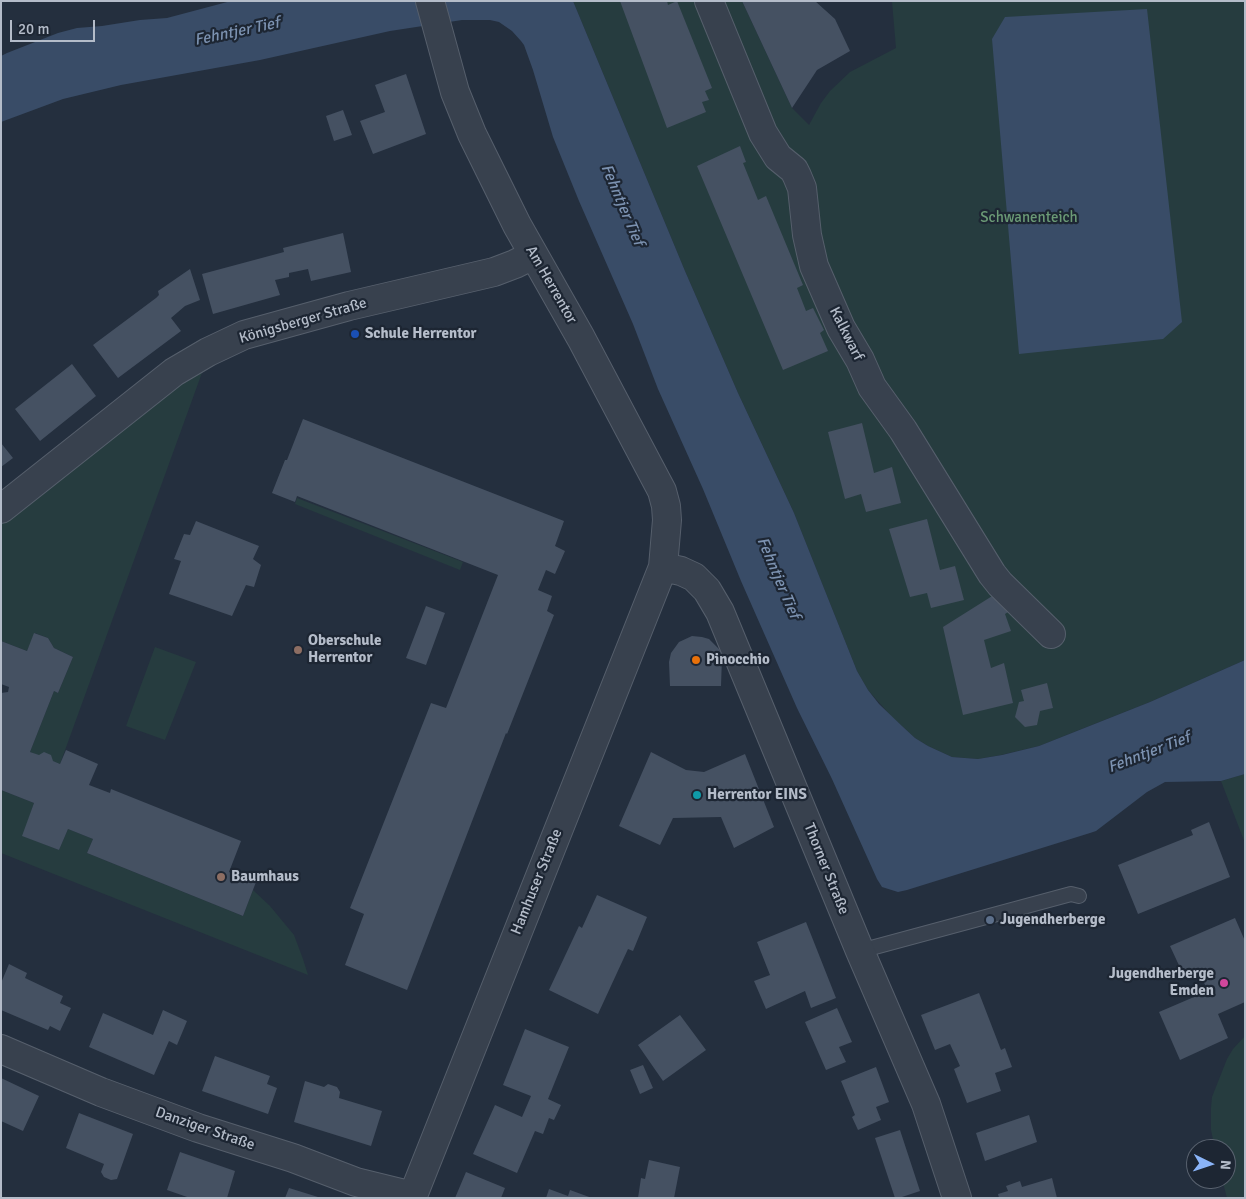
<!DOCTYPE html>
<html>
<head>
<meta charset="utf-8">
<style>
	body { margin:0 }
	#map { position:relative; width:1246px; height:1199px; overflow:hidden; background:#242f3e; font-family:Signika,sans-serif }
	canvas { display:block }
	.frame { position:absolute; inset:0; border:2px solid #b4bcc9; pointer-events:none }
	.north { position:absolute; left:1186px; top:1139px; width:50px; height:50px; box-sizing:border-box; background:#1d2633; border:1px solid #59626f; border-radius:50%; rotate:94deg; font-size:14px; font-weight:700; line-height:20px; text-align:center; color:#b4bcc9 }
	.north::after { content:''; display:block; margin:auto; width:18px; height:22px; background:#8ab4f8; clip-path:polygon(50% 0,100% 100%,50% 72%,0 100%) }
	.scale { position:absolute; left:10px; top:20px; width:85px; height:22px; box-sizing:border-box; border:2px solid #b4bcc9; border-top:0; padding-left:6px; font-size:15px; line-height:18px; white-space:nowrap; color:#b4bcc9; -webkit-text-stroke:4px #1d2633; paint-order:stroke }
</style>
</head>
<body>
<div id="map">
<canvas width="1246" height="1199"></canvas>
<div class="frame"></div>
<div class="north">N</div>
<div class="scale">20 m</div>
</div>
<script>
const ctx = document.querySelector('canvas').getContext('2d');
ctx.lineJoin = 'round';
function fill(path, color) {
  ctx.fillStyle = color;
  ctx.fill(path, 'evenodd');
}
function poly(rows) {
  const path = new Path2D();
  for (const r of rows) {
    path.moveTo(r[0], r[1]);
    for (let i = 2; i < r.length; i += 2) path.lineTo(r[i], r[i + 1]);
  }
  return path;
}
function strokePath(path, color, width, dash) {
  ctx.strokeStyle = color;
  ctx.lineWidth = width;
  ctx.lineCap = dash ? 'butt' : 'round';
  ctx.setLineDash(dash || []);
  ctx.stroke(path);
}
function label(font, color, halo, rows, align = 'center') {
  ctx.font = font + ' Signika,sans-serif';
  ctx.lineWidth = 4.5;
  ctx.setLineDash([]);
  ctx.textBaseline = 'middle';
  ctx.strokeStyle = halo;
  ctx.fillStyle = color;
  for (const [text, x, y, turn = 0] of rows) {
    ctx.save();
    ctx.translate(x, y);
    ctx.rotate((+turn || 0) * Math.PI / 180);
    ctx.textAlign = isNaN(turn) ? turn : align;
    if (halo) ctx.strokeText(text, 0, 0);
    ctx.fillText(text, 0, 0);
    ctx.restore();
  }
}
fill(poly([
	[573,1,742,1,792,108,809,125,821,103,830,91,850,72,896,48,892,1,1245,1,1245,660,1150,702,1079,730,1039,746,1001,755,978,759,952,757,928,746,915,738,891,716,868,690,857,671,794,513,738,393,685,271],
	[203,370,60,764,30,752,54,691,58,693,73,657,54,648,48,638,35,633,27,651,1,641,1,511,175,373],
	[297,498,463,562,460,570,295,504],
	[155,647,196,662,165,740,126,726],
	[1245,774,1245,843,1221,781],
	[1,790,34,803,23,836,59,850,68,829,93,839,87,853,243,916,253,890,270,906,294,935,303,959,308,975,1,853],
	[1245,1036,1245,1198,1227,1198,1222,1179,1226,1179,1226,1149,1215,1149,1211,1130,1211,1108,1212,1097,1227,1059,1233,1049]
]), '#263c3f');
fill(poly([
	[231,1,573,1,685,271,738,393,794,513,857,671,868,690,879,704,902,726,915,738,928,746,952,757,978,759,1002,755,1039,746,1150,702,1245,660,1245,774,1221,781,1165,782,1147,792,1096,831,1090,833,907,890,898,892,882,887,877,879,832,779,797,708,741,581,703,489,658,389,633,324,579,201,553,137,533,70,524,45,521,41,512,31,499,22,490,20,462,20,390,31,260,60,121,85,63,99,1,122,1,56,7,53,58,33,77,28,102,26,140,20,167,18],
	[1147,9,1182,322,1163,339,1019,354,992,39,1005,17]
]), '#394c67');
fill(poly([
	[620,1,667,1,668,5,677,1,712,88,705,91,709,100,702,102,706,112,667,128],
	[742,1,815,1,835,19,850,51,817,70,792,108],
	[406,74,426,134,373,154,360,121,385,112,375,85],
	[343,110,352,135,334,141,326,116],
	[740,146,746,162,743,163,758,200,766,196,803,285,797,288,806,311,813,308,824,330,820,333,828,351,783,370,697,166],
	[343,233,351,272,311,281,308,269,289,273,289,277,275,280,280,295,213,314,202,274,284,252,283,248],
	[190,269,200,300,185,306,171,318,181,331,118,378,93,345,156,298,159,295,158,291],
	[72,364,96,396,40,441,15,409],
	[303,419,564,521,555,546,565,551,555,574,546,570,538,590,552,596,547,611,554,615,507,734,506,733,407,990,345,965,364,914,350,908,431,703,446,708,498,575,297,496,295,502,272,493,285,460,287,460],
	[862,423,874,473,892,467,901,503,866,512,861,494,845,499,828,432],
	[1,443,13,458,1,467],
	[927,519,940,570,955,566,964,600,931,608,927,593,910,597,889,529],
	[196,521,259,546,253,559,261,565,254,587,246,585,232,616,169,594,181,561,174,559,184,534,190,535],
	[997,593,1008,612,1005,614,1011,631,984,640,991,668,1004,663,1013,703,963,715,943,627],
	[426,606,445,613,426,665,406,658],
	[34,633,48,638,54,648,73,657,58,693,54,691,30,752,39,755,44,752,51,755,53,761,60,764,66,750,98,764,89,785,110,793,111,789,241,841,229,872,256,882,243,916,87,853,93,839,68,829,59,850,22,836,34,803,1,790,1,693,8,692,9,687,1,684,1,641,27,651],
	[692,636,702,637,709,639,719,649,722,657,721,686,670,686,669,662,671,653,679,642],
	[1047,683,1053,708,1040,711,1037,725,1025,727,1015,717,1019,702,1024,701,1021,690],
	[651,752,686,770,704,772,745,754,774,827,734,848,721,817,673,818,660,845,619,826],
	[1209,822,1230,877,1138,914,1118,865,1193,835,1191,830],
	[597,895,647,917,633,951,628,949,598,1014,549,990,579,926,582,928],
	[1235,918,1245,941,1245,1002,1218,1014,1228,1038,1180,1060,1159,1012,1208,991,1197,968,1183,974,1170,946],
	[806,922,836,998,811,1008,805,991,766,1009,754,981,770,975,757,942],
	[9,964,27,973,25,978,63,996,60,1003,71,1008,60,1031,50,1026,48,1030,1,1010,1,983],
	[979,993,1001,1050,1005,1048,1012,1067,995,1073,1001,1091,967,1103,954,1069,960,1066,950,1044,935,1050,921,1015],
	[837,1008,852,1042,839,1047,846,1062,826,1070,805,1022],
	[163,1010,187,1021,177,1045,169,1041,154,1075,89,1047,103,1013,153,1035],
	[680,1015,706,1050,663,1081,638,1045],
	[525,1029,569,1047,548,1099,561,1105,554,1120,549,1118,543,1134,535,1131,517,1173,473,1154,495,1105,522,1117,531,1096,503,1085],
	[215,1056,270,1076,267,1084,277,1088,268,1114,202,1091],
	[643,1065,653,1088,640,1094,630,1070],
	[876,1067,889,1102,876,1107,881,1120,858,1130,852,1117,855,1115,841,1081],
	[1,1078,39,1096,23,1131,1,1121],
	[305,1081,324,1087,328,1084,337,1087,340,1092,339,1098,382,1111,371,1146,294,1122],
	[79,1113,133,1134,117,1179,111,1180,104,1177,101,1172,104,1164,66,1148],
	[1029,1115,1037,1142,985,1161,976,1133],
	[900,1130,920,1191,899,1198,895,1198,875,1138],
	[180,1152,235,1171,227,1198,190,1198,167,1190],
	[649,1160,680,1167,674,1198,638,1198,641,1178,645,1179],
	[466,1172,505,1188,501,1198,455,1198],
	[1052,1178,1057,1198,999,1198,998,1194,1008,1191,1006,1186,1020,1181,1022,1187],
	[289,1188,318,1197,318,1198,285,1198],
	[549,1189,568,1196,570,1190,592,1198,546,1198]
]), '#455162');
const lane = poly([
	[860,951,1071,894,1079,896]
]);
const street = poly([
	[709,1,763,133,778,157,794,170,797,176,802,188,807,235,814,266,841,328,860,360,872,387,903,430,992,574,1000,584,1051,634],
	[1,509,174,372,208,352,244,335,349,306,494,272,515,264,533,255],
	[663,567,681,571,694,577,707,590,720,612,860,951,926,1104,957,1198],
	[1,1049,101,1092,198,1128,293,1158,356,1182,413,1196],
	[412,1198,663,567,667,520,666,506,662,491,581,338,517,225,472,134,455,92,430,1]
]);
strokePath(lane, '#565f6c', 16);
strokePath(street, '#565f6c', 30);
strokePath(lane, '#38414e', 14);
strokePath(street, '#38414e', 28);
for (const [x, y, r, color] of [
	[355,334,5,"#1a4fb4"],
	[298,650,5,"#8d6e63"],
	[696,660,5,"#e8710a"],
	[697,795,5,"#0f9aa8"],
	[221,877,5,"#8d6e63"],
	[990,920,5,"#5c6f8a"],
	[1224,983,5,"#d1479c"]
]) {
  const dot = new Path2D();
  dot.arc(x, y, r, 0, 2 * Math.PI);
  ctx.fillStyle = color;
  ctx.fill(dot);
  strokePath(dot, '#1d2633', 2);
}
label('15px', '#6b9a76', '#1d2633', [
	["Schwanenteich",1029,218]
]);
label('15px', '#b4bcc9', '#1d2633', [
	["Am Herrentor",551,285,60],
	["Königsberger Straße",303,321,-16],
	["Kalkwarf",846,334,63],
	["Thorner Straße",826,869,68],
	["Hamhuser Straße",537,882,-68],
	["Danziger Straße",205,1129,19]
]);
label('bold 15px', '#b4bcc9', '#1d2633', [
	["Schule Herrentor",365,334],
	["Oberschule",308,641],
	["Herrentor",308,658],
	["Pinocchio",706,660],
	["Herrentor EINS",707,795],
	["Baumhaus",231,877],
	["Jugendherberge",1000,920],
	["Jugendherberge",1214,974,"right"],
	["Emden",1214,991,"right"]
], 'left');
label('italic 16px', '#7c92b1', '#1d2633', [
	["Fehntjer Tief",237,32,-12],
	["Fehntjer Tief",622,205,67],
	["Fehntjer Tief",778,578,67],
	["Fehntjer Tief",1149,753,-21]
]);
</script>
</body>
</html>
